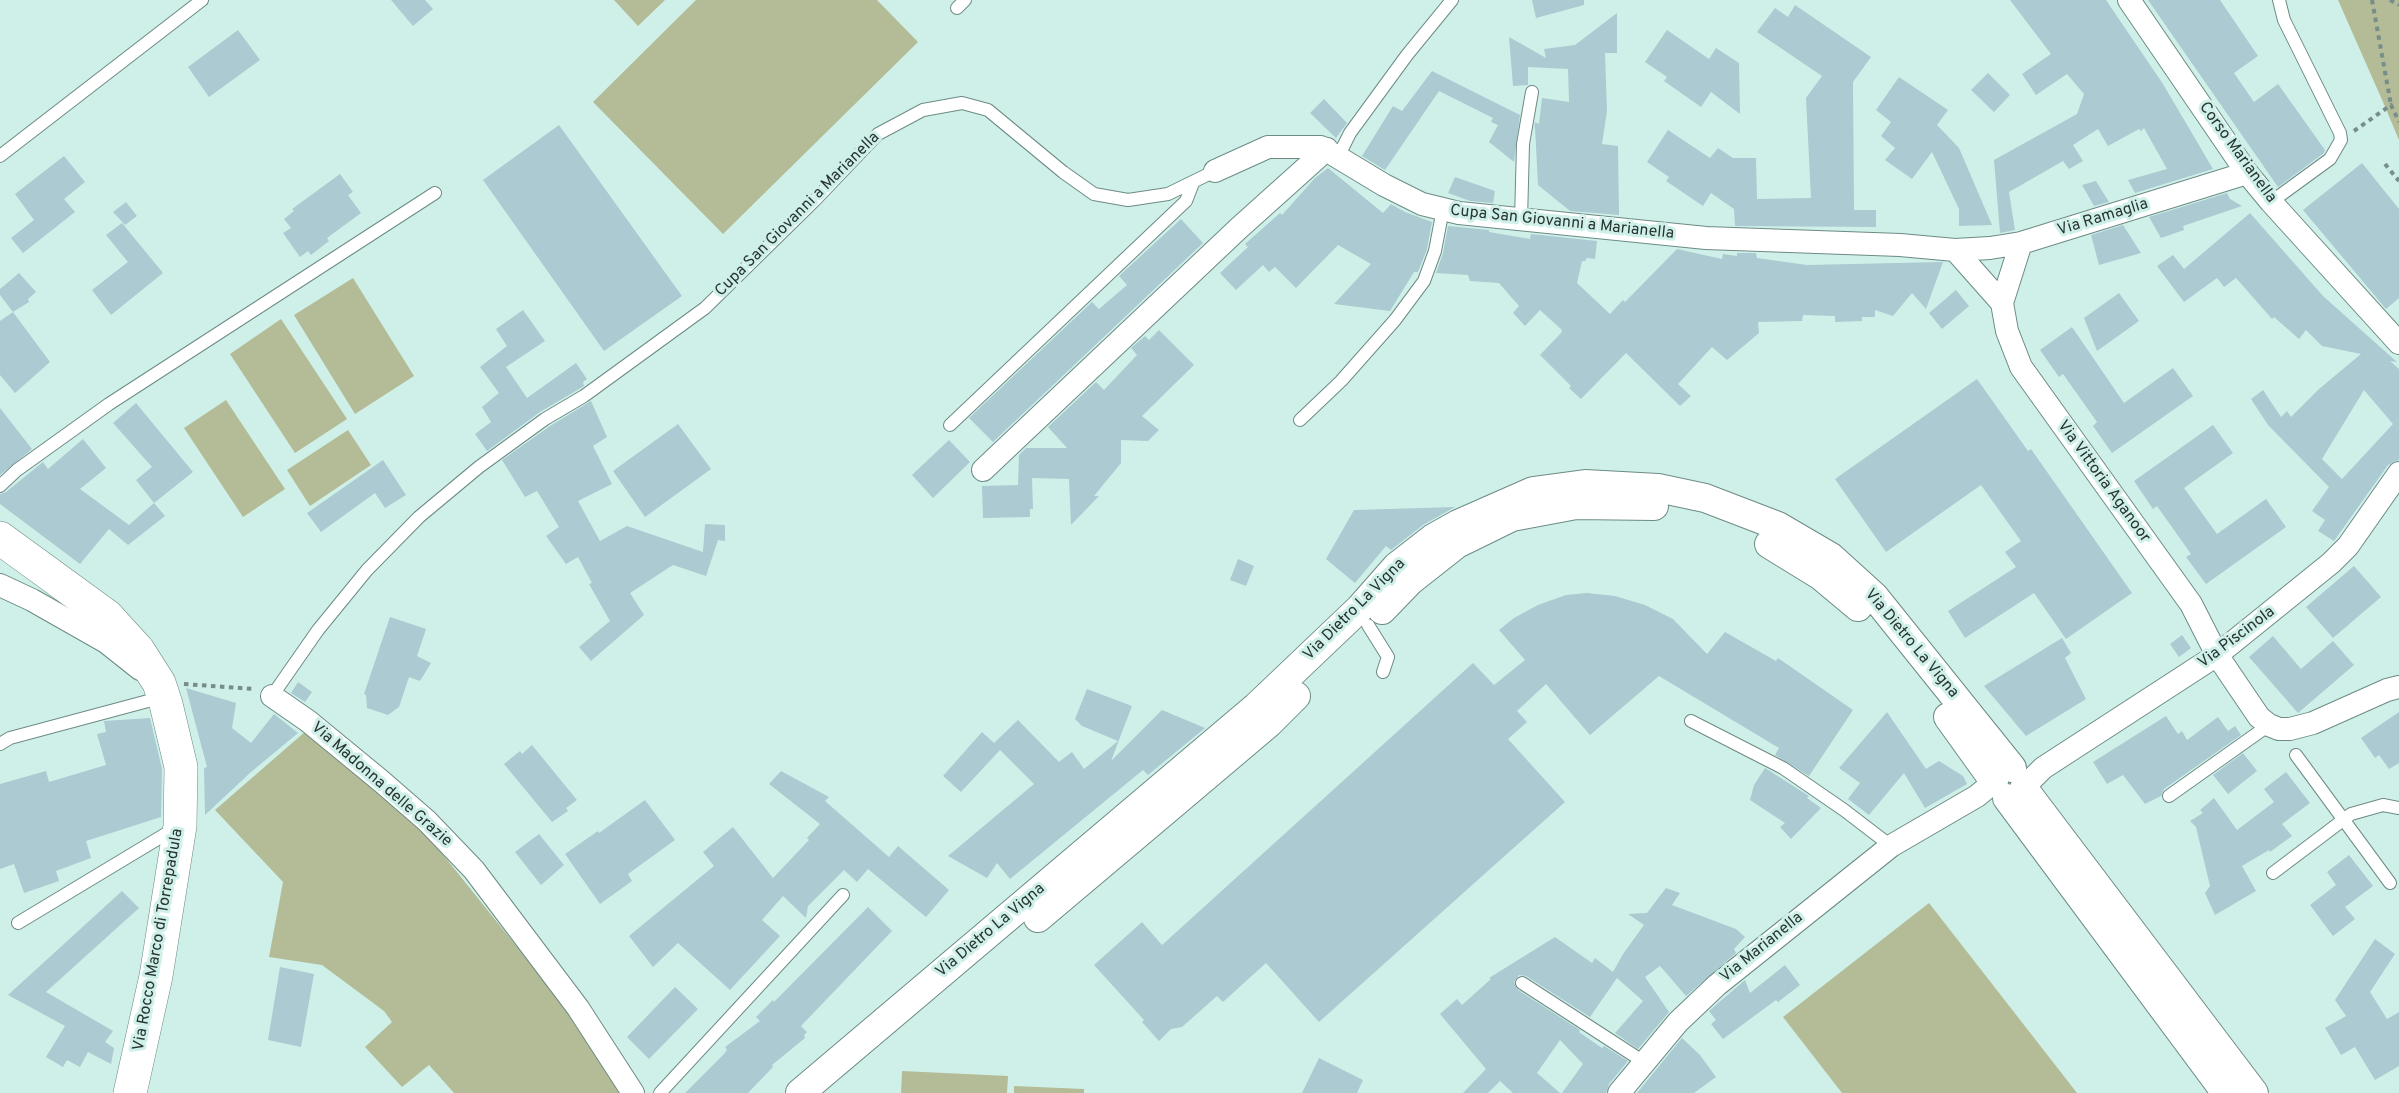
<!DOCTYPE html>
<html>
<head>
<meta charset="utf-8">
<style>
	body { margin:0 }
	canvas { display:block; background:#cff0e9 }
</style>
</head>
<body>
<canvas width="2399" height="1093"></canvas>
<script>
const ctx = document.querySelector('canvas').getContext('2d');
ctx.lineJoin = 'round';
function fill(path, color) {
  ctx.fillStyle = color;
  ctx.fill(path, 'evenodd');
}
function poly(rows) {
  const path = new Path2D();
  for (const r of rows) {
    path.moveTo(r[0], r[1]);
    for (let i = 2; i < r.length; i += 2) path.lineTo(r[i], r[i + 1]);
  }
  return path;
}
function strokePath(path, color, width, dash) {
  ctx.strokeStyle = color;
  ctx.lineWidth = width;
  ctx.lineCap = dash ? 'butt' : 'round';
  ctx.setLineDash(dash || []);
  ctx.stroke(path);
}
function label(font, color, halo, rows, align = 'center') {
  ctx.font = font + ' Overpass,sans-serif';
  ctx.lineWidth = 6;
  ctx.setLineDash([]);
  ctx.textBaseline = 'middle';
  ctx.strokeStyle = halo;
  ctx.fillStyle = color;
  for (const [text, x, y, turn = 0] of rows) {
    ctx.save();
    ctx.translate(x, y);
    ctx.rotate((+turn || 0) * Math.PI / 180);
    ctx.textAlign = isNaN(turn) ? turn : align;
    if (halo) ctx.strokeText(text, 0, 0);
    ctx.fillText(text, 0, 0);
    ctx.restore();
  }
}
fill(poly([
	[614,0,665,0,638,26],
	[696,0,877,0,918,42,723,234,593,102],
	[2338,0,2399,0,2399,140,2383,102],
	[353,278,414,376,355,414,294,315],
	[281,319,347,419,295,453,230,354],
	[226,400,285,489,243,517,184,428],
	[348,430,371,465,310,506,287,470],
	[306,731,428,836,554,993,622,1093,454,1093,429,1065,402,1087,365,1047,392,1022,384,1011,322,965,269,957,283,882,215,810],
	[1929,903,2077,1093,1842,1093,1783,1017],
	[902,1071,1008,1076,1007,1093,901,1093],
	[1014,1086,1084,1089,1084,1093,1014,1093]
]), '#b3bc96');
fill(poly([
	[391,0,425,0,433,9,413,26],
	[1532,0,1584,0,1584,5,1536,18],
	[2010,0,2106,0,2163,84,2213,169,2135,193,2128,180,2167,169,2144,128,2141,131,2139,129,2108,146,2098,129,2073,145,2083,161,2069,169,2063,161,2009,192,2015,230,2000,233,1994,160,2077,114,2084,94,2067,74,2036,95,2022,74,2051,54],
	[2148,0,2220,0,2258,56,2234,73,2254,102,2278,84,2325,150,2324,153,2278,187],
	[1795,5,1871,57,1853,82,1854,210,1876,210,1876,227,1735,226,1734,209,1711,193,1703,206,1666,181,1669,177,1647,162,1668,130,1710,158,1718,148,1733,158,1756,158,1757,199,1811,198,1806,98,1822,76,1757,32,1775,8,1788,17],
	[1617,13,1617,53,1605,53,1607,111,1602,144,1618,146,1619,215,1570,211,1538,185,1535,127,1534,130,1535,122,1539,124,1542,98,1569,102,1568,69,1528,67,1528,85,1513,86,1509,37,1546,58,1544,49,1575,45],
	[238,30,260,60,209,97,188,67],
	[1667,30,1709,59,1716,48,1739,63,1740,114,1711,92,1701,107,1664,81,1667,77,1645,62],
	[1432,71,1520,115,1514,162,1489,142,1498,125,1491,122,1493,118,1439,91,1385,170,1362,156,1393,106,1402,111],
	[1988,73,2010,95,1994,112,1971,90],
	[1899,77,1948,110,1937,125,1959,148,1992,225,1959,226,1959,209,1932,152,1912,179,1885,160,1895,148,1881,136,1891,122,1876,110],
	[1324,99,1347,123,1336,138,1310,113],
	[559,125,682,296,604,351,483,180],
	[64,156,85,182,64,199,75,212,23,253,11,238,34,220,15,194],
	[2362,163,2399,209,2399,298,2386,309,2303,210],
	[1328,168,1383,213,1391,204,1405,212,1432,222,1427,249,1418,272,1414,272,1390,311,1334,304,1371,264,1338,245,1296,288,1275,267,1269,272,1263,265,1236,290,1220,273,1248,247,1245,244,1280,213,1282,215,1315,178],
	[340,174,353,192,348,195,361,213,327,238,329,241,311,255,308,251,300,257,283,233,291,228,284,219,294,211,292,209],
	[1455,177,1495,191,1493,203,1470,201,1448,193],
	[2096,181,2109,202,2094,206,2082,185],
	[2227,193,2230,199,2242,206,2183,226,2184,230,2161,238,2149,217],
	[126,202,137,216,125,225,113,212],
	[2250,213,2323,296,2397,362,2390,361,2399,369,2399,460,2388,465,2334,541,2318,531,2325,520,2312,511,2329,487,2268,425,2251,399,2263,390,2281,417,2287,411,2291,417,2319,389,2361,354,2322,346,2306,330,2299,339,2274,317,2272,319,2236,278,2224,287,2217,278,2184,302,2157,266,2173,255,2184,269],
	[2364,390,2393,424,2342,479,2322,459],
	[1181,219,1203,243,993,442,969,418,1092,302,1099,309,1127,285,1119,276],
	[122,223,163,273,111,315,92,290,128,262,106,235],
	[2123,225,2141,253,2099,265,2091,235],
	[1448,226,1489,230,1489,232,1530,239,1531,234,1597,241,1595,259,1587,258,1585,261,1582,261,1577,283,1610,314,1623,300,1625,302,1677,249,1722,259,1723,254,1737,256,1737,253,1756,253,1757,258,1807,265,1943,262,1926,309,1912,293,1893,316,1875,310,1875,317,1862,317,1862,321,1835,322,1835,316,1803,315,1802,321,1758,322,1759,333,1727,360,1712,347,1678,384,1691,396,1680,406,1626,353,1581,399,1569,388,1571,386,1540,355,1561,333,1562,330,1540,310,1525,326,1513,313,1519,306,1499,283,1470,281,1468,275,1436,273,1443,253],
	[19,273,36,292,28,299,29,302,13,312,0,295,0,289],
	[1956,290,1969,306,1942,329,1929,313],
	[2119,293,2139,321,2097,351,2084,318],
	[523,310,545,341,506,367,527,398,576,363,587,379,583,382,584,386,579,389,540,412,487,451,475,434,491,422,482,407,499,393,480,367,507,346,496,329],
	[13,312,50,362,15,393,0,375,0,321],
	[2072,327,2124,403,2173,368,2193,396,2112,453,2093,426,2097,422,2063,374,2059,377,2040,350],
	[1159,330,1194,365,1142,416,1159,430,1148,441,1121,440,1121,463,1094,496,1099,496,1071,525,1069,479,1032,478,1033,509,1030,509,1030,517,983,518,982,486,1018,485,1019,455,1026,448,1067,448,1048,427,1096,382,1104,390,1137,355,1131,348,1145,336,1149,340],
	[1977,379,2028,451,2031,449,2132,593,2066,639,2034,593,1965,638,1948,611,2016,567,2005,552,2021,541,1981,485,1886,552,1835,479],
	[591,401,607,437,593,446,612,484,578,501,600,541,627,526,703,552,705,524,725,525,725,541,718,540,706,576,673,565,630,593,644,615,591,661,579,647,610,621,589,584,592,583,578,557,566,564,546,536,559,527,537,491,525,497,502,460,550,426],
	[136,403,193,472,154,503,136,480,152,467,113,423],
	[0,408,32,449,0,475],
	[678,424,711,469,645,517,613,471],
	[2213,425,2233,453,2184,488,2217,534,2266,499,2286,527,2206,584,2186,557,2191,554,2157,506,2153,509,2134,481],
	[83,439,106,468,80,489,129,525,154,503,165,516,128,545,109,529,80,564,0,504,0,494,6,492,43,462,48,469],
	[949,440,970,462,933,498,912,475],
	[383,460,406,495,385,508,375,493,321,532,307,513],
	[1455,507,1423,525,1391,550,1386,546,1355,583,1326,559,1354,510],
	[1238,559,1254,566,1246,586,1230,580],
	[2354,566,2381,597,2333,638,2306,607],
	[1587,593,1615,596,1645,605,1673,619,1707,654,1725,632,1776,661,1778,658,1853,710,1809,776,1775,755,1779,748,1659,676,1590,735,1546,684,1517,711,1527,722,1508,739,1565,802,1319,1022,1266,963,1223,1002,1217,996,1182,1027,1171,1029,1159,1041,1142,1022,1144,1020,1094,965,1142,922,1162,945,1473,663,1494,685,1525,660,1499,630,1514,618,1538,605,1566,595],
	[390,617,426,629,417,656,431,663,420,681,409,677,399,707,388,715,367,708,366,695,364,694],
	[2182,635,2191,648,2179,657,2170,644],
	[2273,636,2301,669,2333,641,2354,665,2298,713,2249,657],
	[2062,638,2071,653,2065,658,2086,699,2026,736,1984,686],
	[298,682,312,692,305,702,291,693],
	[186,688,236,703,232,728,251,743,274,714,298,733,251,772,205,815,204,768,207,767],
	[1087,689,1132,706,1111,761,1162,710,1205,728,1148,775,1143,770,1010,879,997,863,987,878,948,856,1034,784,1000,750,961,792,943,776,982,732,994,743,1018,720,1059,762,1072,752,1084,769,1118,741,1082,726,1075,719],
	[1887,712,1926,769,1939,761,1963,776,1967,784,1925,808,1904,773,1869,815,1848,799,1860,783,1839,768],
	[2399,712,2399,763,2389,769,2379,755,2375,758,2361,738],
	[2166,716,2178,734,2182,731,2187,740,2218,717,2228,731,2235,726,2241,735,2164,789,2161,796,2145,804,2123,775,2107,784,2093,762],
	[150,718,162,769,161,817,86,841,91,858,56,871,59,881,24,893,14,864,0,869,0,784,46,771,49,782,106,765,97,734,106,732,104,721],
	[532,745,577,800,566,808,568,811,552,822,504,764,520,751,522,754],
	[2243,753,2257,771,2228,794,2213,775],
	[1765,768,1809,796,1807,798,1821,808,1791,839,1780,827,1785,823,1750,800,1754,785],
	[781,771,829,797,825,801,889,857,898,846,949,890,926,917,868,869,857,882,844,870,808,906,806,918,783,896,762,920,780,936,730,990,678,943,653,967,629,936,714,866,703,852,733,827,773,878,809,840,807,838,820,824,769,784],
	[2286,772,2310,803,2282,824,2292,836,2270,852,2269,850,2242,866,2256,891,2215,915,2205,893,2210,886,2196,827,2190,821,2203,813,2200,810,2214,798,2237,830,2274,802,2264,789],
	[645,800,675,840,628,874,632,881,600,904,565,854,598,831,599,833],
	[539,834,564,865,541,885,515,852],
	[2349,855,2373,886,2345,907,2355,919,2333,936,2310,905,2336,885,2327,872],
	[1666,888,1680,893,1672,905,1736,929,1745,937,1734,949,1736,953,1686,996,1660,966,1645,977,1669,1012,1638,1049,1615,1033,1643,1001,1617,978,1590,1017,1526,976,1519,975,1514,982,1518,990,1580,1030,1579,1032,1602,1048,1604,1046,1628,1061,1609,1084,1606,1093,1562,1093,1583,1064,1560,1040,1537,1073,1560,1093,1513,1093,1500,1081,1488,1093,1463,1093,1486,1069,1440,1014,1457,999,1462,1005,1491,979,1489,978,1555,937,1592,963,1595,958,1613,972,1623,954,1644,925,1628,914,1647,913],
	[122,891,139,908,46,992,113,1031,105,1042,114,1048,111,1064,88,1052,80,1067,67,1060,63,1067,46,1057,65,1026,8,995],
	[868,907,892,931,801,1026,807,1032,804,1035,805,1038,772,1065,773,1067,748,1093,685,1093,724,1054,727,1050,725,1047,760,1021,756,1017,773,1000,774,1002],
	[2375,939,2395,954,2370,992,2387,1019,2399,1012,2399,1066,2375,1080,2355,1047,2341,1055,2325,1028,2346,1016,2335,1000],
	[1785,965,1800,985,1778,1002,1776,1000,1723,1039,1711,1024,1716,1020,1709,1011,1745,980,1750,993],
	[280,967,314,974,301,1047,268,1040],
	[675,987,698,1009,649,1059,627,1037],
	[1682,1038,1700,1055,1716,1077,1694,1093,1637,1093],
	[1319,1058,1363,1080,1357,1093,1302,1093]
]), '#abcad1');
const service = poly([
	[957,8,965,0],
	[0,156,202,0],
	[1338,157,1350,133,1407,55,1452,0],
	[2271,202,2330,159,2341,140,2340,133,2284,20,2279,0],
	[1521,220,1523,144,1532,92],
	[1300,420,1341,381,1395,320,1424,281,1435,251,1443,209],
	[950,425,1186,201,1193,183],
	[0,486,17,470,109,404,435,193],
	[1368,625,1388,657,1383,672],
	[272,696,318,630,367,570,419,517,479,467,545,419,584,396,705,308,815,200,878,134,923,110,962,103,988,110,1063,172,1094,194,1128,200,1168,194,1215,171],
	[1691,721,1783,768,1844,810,1891,846],
	[0,744,10,738,163,697],
	[2296,755,2390,883],
	[2169,796,2269,725],
	[2273,873,2351,814,2383,805,2399,808],
	[18,923,174,829],
	[1522,983,1644,1062],
	[660,1093,843,895]
]);
const minor = poly([
	[2129,0,2247,173,2271,202,2399,343],
	[1215,171,1268,147,1321,147,1384,185,1422,204,1459,213,1706,238,1900,245,1955,250,1990,248,2021,243,2247,173],
	[1955,250,2002,303,2007,331,2021,367,2191,604,2217,655,2259,717,2269,725,2279,729,2290,729,2313,723,2387,690,2399,687],
	[2002,303,2021,243],
	[983,470,1239,228,1327,149],
	[0,585,32,600,106,642,140,669],
	[272,696,308,721,381,781,427,821,474,870,578,1008,633,1093],
	[2025,786,2043,768,2217,655,2331,563,2348,546,2399,473],
	[1619,1093,1678,1022,1717,985,1891,846,1977,796,1994,782]
]);
const tertiary = poly([
	[1769,544,1821,576,1858,607],
	[1382,610,1410,581,1457,544,1512,517,1576,505,1654,506],
	[1948,717,1994,781],
	[2024,789,2254,1093],
	[2007,798,2226,1093],
	[1038,918,1178,800,1269,723,1296,696],
	[800,1093,1256,707,1360,608,1397,566,1433,538,1458,524,1533,491,1585,484,1658,488,1705,498,1778,526,1831,557,1874,596,2012,768]
]);
const secondary = poly([
	[0,538,107,616,138,650,159,683,166,704,181,767,180,826,156,976,130,1093]
]);
strokePath(service, '#6d8b85', 14);
strokePath(minor, '#6d8b85', 24);
strokePath(tertiary, '#6d8b85', 30);
strokePath(secondary, '#6d8b85', 34);
strokePath(poly([
	[2372,0,2391,105],
	[2390,0,2399,5],
	[2354,131,2391,105,2399,122],
	[2385,164,2399,181],
	[184,684,254,689]
]), '#778d89', 4, [4.5, 4.5]);
strokePath(service, '#fff', 12);
strokePath(minor, '#fff', 22);
strokePath(tertiary, '#fff', 28);
strokePath(secondary, '#fff', 33);
label('16px', '#283432', '#cff0e9', [
	["Corso Marianella",2237,153,54],
	["Cupa San Giovanni a Marianella",798,215,-45],
	["Via Ramaglia",2103,218,-17],
	["Cupa San Giovanni a Marianella",1562,223,6],
	["Via Vittoria Aganoor",2103,482,54],
	["Via Dietro La Vigna",1355,610,-45],
	["Via Piscinola",2237,638,-37],
	["Via Dietro La Vigna",1911,644,50],
	["Via Madonna delle Grazie",381,785,41],
	["Via Dietro La Vigna",991,931,-40],
	["Via Rocco Marco di Torrepadula",159,940,-80],
	["Via Marianella",1762,948,-39]
]);
</script>
</body>
</html>
